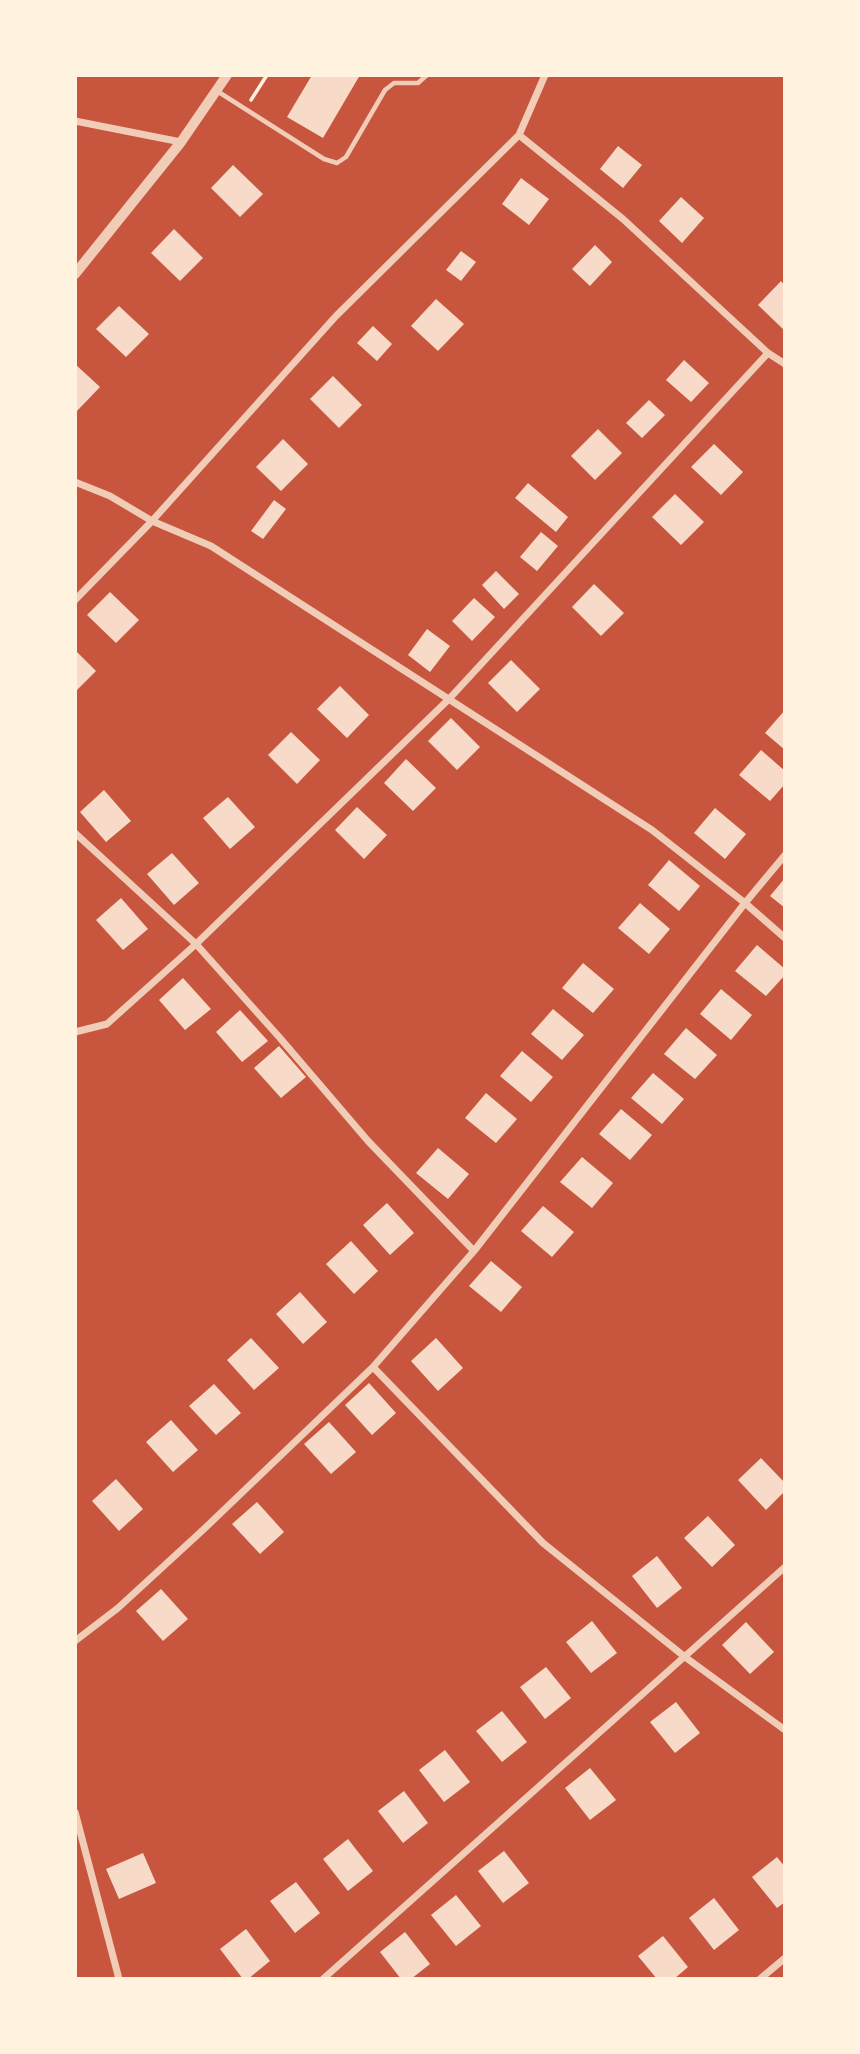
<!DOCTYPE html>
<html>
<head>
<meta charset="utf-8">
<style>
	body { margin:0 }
	#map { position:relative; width:860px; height:2054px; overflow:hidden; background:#c8553d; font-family:"Roboto Condensed",sans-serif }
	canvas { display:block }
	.frame { position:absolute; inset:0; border:77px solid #fff3e0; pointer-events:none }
</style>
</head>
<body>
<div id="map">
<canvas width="860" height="2054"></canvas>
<div class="frame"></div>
</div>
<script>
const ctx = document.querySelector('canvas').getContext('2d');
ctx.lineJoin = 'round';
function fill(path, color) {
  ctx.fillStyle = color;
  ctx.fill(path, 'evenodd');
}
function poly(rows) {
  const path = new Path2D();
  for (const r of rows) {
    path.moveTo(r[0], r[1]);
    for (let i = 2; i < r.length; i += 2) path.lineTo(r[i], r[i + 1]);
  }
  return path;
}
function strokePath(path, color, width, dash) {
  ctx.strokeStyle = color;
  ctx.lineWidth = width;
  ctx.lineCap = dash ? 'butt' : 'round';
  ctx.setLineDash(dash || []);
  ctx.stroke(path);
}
fill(poly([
	[312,75,360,75,323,138,287,117],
	[618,146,642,165,623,188,600,169],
	[233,165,263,194,240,217,211,188],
	[521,178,549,199,529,225,502,204],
	[681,197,704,218,682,243,659,221],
	[174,229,203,258,180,281,151,253],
	[595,245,612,262,590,286,572,269],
	[461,251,476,262,461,281,446,270],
	[781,281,785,286,785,331,758,305],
	[436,299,464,324,438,351,411,326],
	[119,306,149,334,126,357,96,329],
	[373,326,392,344,377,361,357,343],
	[684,360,709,383,691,402,666,380],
	[75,364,100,387,77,411,75,409],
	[333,376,362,405,339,428,310,399],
	[649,400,665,415,642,438,626,423],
	[598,429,622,453,595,480,571,456],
	[283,439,308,464,281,491,256,467],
	[714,444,743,472,721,495,691,467],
	[528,483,568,517,556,532,515,498],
	[675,494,704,522,681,545,652,517],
	[274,500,286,509,263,539,251,531],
	[541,532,558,546,537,571,520,557],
	[496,571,519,594,504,609,482,585],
	[594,584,624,613,601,636,572,607],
	[110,592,139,620,116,643,87,615],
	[474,598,495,617,472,641,452,621],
	[427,629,450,646,430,672,408,655],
	[75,650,96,671,75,692],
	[511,660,540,689,517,712,488,683],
	[340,686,369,715,347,738,317,709],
	[785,710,785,750,765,733],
	[451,718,480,747,457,770,428,741],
	[291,732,320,760,297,784,268,755],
	[761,750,785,771,785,784,770,801,739,775],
	[406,759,436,788,413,811,384,783],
	[104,790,131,821,106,842,80,812],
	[228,797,255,827,230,849,203,818],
	[357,807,387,835,364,859,335,830],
	[715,808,746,834,725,859,694,833],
	[172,853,199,883,174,905,147,874],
	[669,860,700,886,679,911,648,885],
	[785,878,785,908,770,896],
	[121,898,148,929,123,950,96,920],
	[640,903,670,929,649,954,618,928],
	[757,945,785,969,785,975,766,996,735,971],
	[583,963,614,989,593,1013,562,988],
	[183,978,211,1009,185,1030,159,1000],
	[721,989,752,1015,731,1040,700,1014],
	[553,1009,584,1035,562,1060,531,1034],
	[240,1010,268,1041,242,1062,216,1032],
	[686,1028,717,1055,695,1079,664,1054],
	[279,1046,306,1077,281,1098,254,1068],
	[522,1051,553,1077,531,1102,500,1076],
	[653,1073,684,1099,662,1124,631,1098],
	[486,1093,517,1119,496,1143,465,1118],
	[621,1109,652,1135,630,1160,599,1134],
	[438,1148,469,1174,448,1199,416,1173],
	[582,1157,613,1183,592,1208,560,1182],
	[387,1203,414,1233,390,1255,363,1225],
	[543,1206,574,1232,552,1257,521,1231],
	[351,1241,378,1271,354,1294,326,1264],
	[491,1261,522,1287,501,1312,469,1286],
	[300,1292,327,1322,303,1344,276,1314],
	[251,1338,279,1368,254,1390,227,1360],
	[436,1338,463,1368,438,1391,411,1361],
	[369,1383,396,1413,372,1435,345,1405],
	[214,1384,241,1413,216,1435,189,1406],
	[171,1420,198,1450,173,1472,146,1442],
	[329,1422,356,1452,331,1474,304,1444],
	[761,1458,785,1483,785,1491,766,1510,738,1480],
	[116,1479,143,1509,119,1531,92,1501],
	[257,1502,284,1532,260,1554,232,1524],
	[708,1516,735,1545,712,1567,684,1538],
	[657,1556,682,1588,657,1608,632,1576],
	[161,1589,188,1619,163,1641,136,1611],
	[592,1621,617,1653,591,1673,566,1642],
	[746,1622,774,1652,750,1674,722,1645],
	[546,1667,571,1698,545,1719,520,1687],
	[676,1702,700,1733,675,1753,650,1722],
	[502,1711,527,1742,502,1762,476,1731],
	[445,1750,470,1782,444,1802,419,1770],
	[590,1768,616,1800,590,1820,565,1788],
	[404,1791,428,1823,403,1843,378,1811],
	[348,1839,373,1871,348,1891,323,1859],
	[504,1851,529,1883,503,1903,478,1871],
	[143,1853,156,1883,119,1899,106,1869],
	[777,1857,785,1867,785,1902,777,1908,752,1877],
	[296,1882,320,1913,295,1933,270,1901],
	[456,1895,481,1926,456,1946,431,1915],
	[714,1898,739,1930,714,1950,689,1918],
	[246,1929,270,1961,248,1979,243,1979,220,1949],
	[405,1932,430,1964,411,1979,401,1979,380,1952],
	[663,1936,688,1967,674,1979,657,1979,638,1956]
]), '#f7dbc8');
strokePath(poly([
	[251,100,267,75]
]), '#fff3e0', 3.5);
strokePath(poly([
	[217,91,324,159,337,163,346,157,385,90,394,83,418,83,427,75]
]), '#f1ccb7', 4.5);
strokePath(poly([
	[75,121,181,142],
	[519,135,623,219,768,353,785,364],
	[75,482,110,496,152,521,211,546,652,830,745,903,785,938],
	[75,600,152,521,336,316,519,135,545,75],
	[75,833,196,944,280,1038,368,1141,474,1251],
	[75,1032,107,1024,196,944,449,699,768,353],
	[373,1367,543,1543,685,1657,785,1730],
	[75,1641,118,1608,204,1529,373,1367,474,1251,745,903,785,855],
	[75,1812,119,1979],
	[323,1979,785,1567],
	[760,1979,785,1958]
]), '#f1ccb7', 7);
strokePath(poly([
	[75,274,181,142,227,75]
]), '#f1ccb7', 10);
</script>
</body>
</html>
